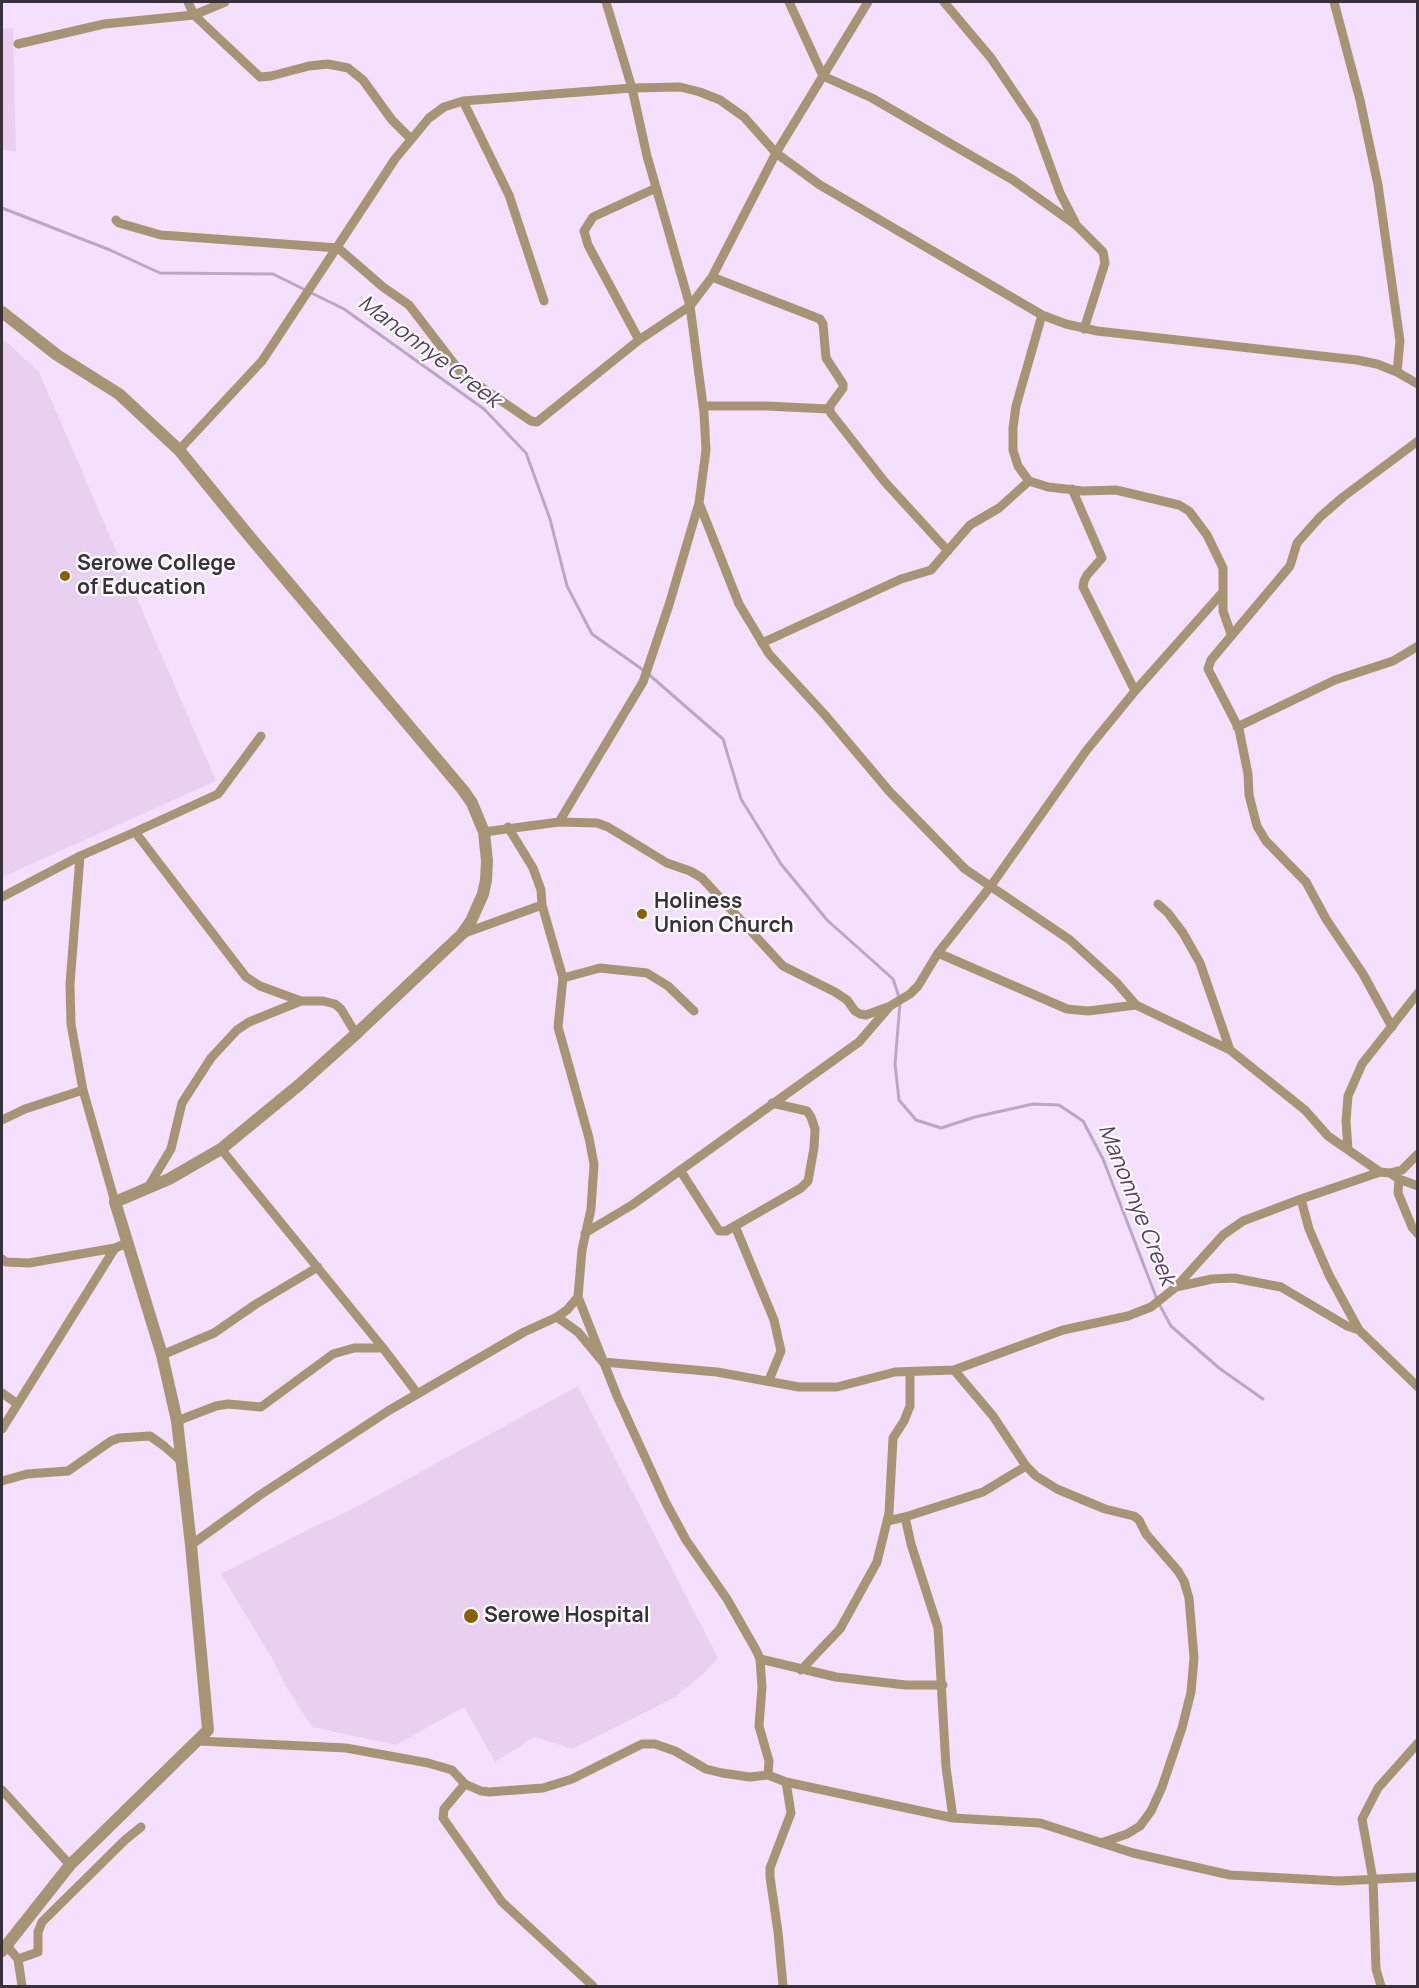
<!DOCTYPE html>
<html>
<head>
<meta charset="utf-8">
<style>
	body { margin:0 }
	#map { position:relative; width:1419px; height:1988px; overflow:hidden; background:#f4e0fc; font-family:Manrope,sans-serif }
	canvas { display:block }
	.frame { position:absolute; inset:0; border:3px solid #38303b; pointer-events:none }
</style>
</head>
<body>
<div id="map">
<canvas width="1419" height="1988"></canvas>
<div class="frame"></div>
</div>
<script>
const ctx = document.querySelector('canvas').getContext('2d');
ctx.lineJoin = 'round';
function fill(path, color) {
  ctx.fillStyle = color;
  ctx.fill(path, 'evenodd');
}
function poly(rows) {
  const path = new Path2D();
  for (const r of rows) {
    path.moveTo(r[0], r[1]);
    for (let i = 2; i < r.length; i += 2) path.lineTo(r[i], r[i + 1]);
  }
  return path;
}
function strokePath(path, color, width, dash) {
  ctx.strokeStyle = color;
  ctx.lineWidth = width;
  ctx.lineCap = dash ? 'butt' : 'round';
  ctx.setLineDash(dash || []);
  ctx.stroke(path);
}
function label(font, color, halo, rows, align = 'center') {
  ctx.font = font + ' Manrope,sans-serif';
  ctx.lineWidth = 4.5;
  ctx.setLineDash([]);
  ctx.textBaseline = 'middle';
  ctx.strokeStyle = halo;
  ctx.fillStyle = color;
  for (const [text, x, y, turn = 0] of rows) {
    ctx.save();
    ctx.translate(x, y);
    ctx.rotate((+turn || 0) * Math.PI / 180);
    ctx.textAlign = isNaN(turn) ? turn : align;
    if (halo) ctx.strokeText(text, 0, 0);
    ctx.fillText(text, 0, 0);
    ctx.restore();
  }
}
fill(poly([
	[13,28,16,152,2,150,2,29],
	[2,338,39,372,216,781,2,877],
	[578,1386,718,1658,703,1674,675,1697,572,1749,535,1737,495,1762,464,1707,396,1745,312,1727,285,1685,273,1660,221,1574,317,1525,347,1512]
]), '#e8d0f1');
strokePath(poly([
	[2,208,110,250,160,273,273,274,344,309,484,409,526,453,550,519,567,586,592,634,646,672,723,739,741,799,781,864,827,920,893,979,899,997],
	[900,1003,895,1064,899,1100,916,1120,941,1128,975,1117,1033,1104,1059,1105,1083,1121,1103,1159,1158,1302,1171,1326,1219,1368,1263,1399]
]), '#bba6c4', 3);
strokePath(poly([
	[188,2,194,15,260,77,271,76,309,66,328,64,348,68,363,80,392,120,410,138],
	[789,2,823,76,872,98,1013,180,1076,225,1103,252,1105,263,1084,329],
	[944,2,991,58,1034,122,1060,193,1075,222],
	[1334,2,1360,100,1378,185,1400,341,1397,372],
	[18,44,104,24,194,15,225,2],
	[463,101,509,195,544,301],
	[116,220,119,223,161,235,338,248,383,287,409,305,462,374,531,421,537,422,639,340,690,306,712,277,776,153,868,2],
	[712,277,820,319,823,324,826,358,843,384,843,388,830,406,830,412,884,481,948,551],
	[1042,315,1016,406,1013,428,1013,450,1018,466,1029,481,1048,487,1083,491,1116,490,1179,505,1189,511,1207,535,1223,568,1223,611,1231,634],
	[639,340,588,245,584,231,593,217,656,188],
	[703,406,766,406,829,409],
	[179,450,262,361,395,159,429,118,444,107,463,101,632,88,680,87,700,92,720,100,744,117,776,153,820,185,1042,315,1066,324,1097,331,1357,360,1377,364,1397,372,1418,384],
	[1072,489,1102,558,1087,575,1084,581,1083,587,1135,691],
	[699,503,739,604,769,654,825,715,889,791,965,869,1070,940,1116,982,1136,1005,1230,1050,1305,1110,1328,1136,1380,1172],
	[762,643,901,579,931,570,970,525,999,508,1029,481],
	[1237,727,1335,680,1393,661,1418,646],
	[559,822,597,823,608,827,667,863,690,871,702,878,783,966,835,992,847,1000,855,1011,860,1014,866,1015,888,1007],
	[508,827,533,868,541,890,542,905],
	[135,832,218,794,261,736],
	[484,832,559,822,643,682,669,605,699,503,706,450,704,413,690,306,647,156,632,88,606,2],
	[80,856,70,984,71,1024,83,1090,115,1202],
	[2,897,80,856,135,832,246,977,260,986,301,1001,323,1001,335,1004,341,1009,356,1034],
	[1158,904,1168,913,1183,933,1200,963,1230,1050],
	[462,934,542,905,563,978,558,1027,589,1138,594,1164,591,1209,582,1250,578,1297,617,1396,666,1503,686,1540,727,1599,756,1650,760,1659,762,1687,759,1726,769,1761,768,1775],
	[938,953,1067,1009,1088,1011,1136,1005],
	[563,978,600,968,647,973,668,986,694,1011],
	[1392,1027,1363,974,1326,919,1306,882,1266,841,1257,826,1249,795,1248,774,1239,729,1208,669,1211,660,1290,566,1297,543,1320,517,1343,497,1418,441],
	[2,1120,25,1109,83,1090],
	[221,1149,383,1348,417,1393],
	[1348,1149,1346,1121,1348,1096,1362,1064,1418,993],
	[680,1170,719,1231,726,1231,801,1188,808,1181,814,1148,815,1129,811,1117,807,1111,772,1103],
	[1390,1173,1399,1179,1398,1193,1412,1227,1418,1234],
	[1399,1179,1418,1186],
	[147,1189,171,1149,182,1103,211,1058,237,1030,249,1022,301,1001],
	[1301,1199,1309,1229,1329,1275,1359,1330],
	[735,1226,774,1320,781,1351,769,1380],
	[585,1233,632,1205,859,1042,890,1006,910,994,918,986,938,953,990,887,1086,751,1135,691,1222,593],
	[2,1259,6,1262,29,1263,115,1248],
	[1176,1287,1212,1279,1234,1278,1281,1287,1347,1326,1359,1330,1418,1387],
	[557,1317,578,1332,603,1362,717,1372,799,1387,837,1387,895,1372,954,1370,1063,1330,1128,1316,1151,1307,1176,1287,1223,1235,1243,1221,1301,1199,1380,1172,1390,1173,1402,1170,1418,1154],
	[162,1355,214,1333,256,1304,318,1267],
	[954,1370,993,1416,1026,1466,1036,1476,1057,1489,1105,1509,1134,1516,1139,1520,1146,1534,1178,1571,1184,1581,1189,1598,1194,1658,1191,1692,1182,1728,1162,1787,1151,1811,1140,1826,1127,1834,1101,1843],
	[2,1393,16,1403],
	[177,1421,216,1406,228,1404,261,1407,333,1354,354,1348,383,1348],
	[2,1429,115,1248,127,1243],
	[2,1481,27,1474,68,1471,111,1441,119,1438,150,1436,164,1446,182,1462],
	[905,1517,911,1544,938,1628,946,1767,953,1818],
	[887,1521,905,1517,983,1492,1026,1466],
	[191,1545,260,1495,388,1411,524,1332,557,1317,567,1310,578,1297],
	[760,1659,836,1677,906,1685,943,1685],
	[801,1670,840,1629,877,1562,889,1513,893,1438,904,1421,910,1406,910,1372],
	[199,1741,346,1748,428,1763,452,1770,465,1784,481,1791,489,1792,543,1788,572,1779,642,1744,655,1744,675,1751,706,1769,722,1773,750,1777,768,1775,786,1782,953,1818,1040,1823,1133,1853,1230,1875,1339,1881,1418,1877],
	[465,1784,444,1809,443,1818,502,1902,593,1986],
	[2,1790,70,1865],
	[6,1945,18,1959,22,1986],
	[18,1959,38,1952,38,1932,42,1922,125,1840,141,1827],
	[783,1986,778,1932,770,1877,770,1868,791,1813,786,1782],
	[1381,1986,1376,1969,1373,1880,1362,1819,1378,1788,1418,1743]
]), '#a79475', 9);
strokePath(poly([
	[2,312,57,355,119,394,179,450,250,537,463,790,472,803,484,832,487,861,486,880,483,894,471,921,462,934,356,1034,299,1085,221,1149,169,1179,115,1202,162,1355,177,1421,191,1545,208,1730,70,1865,2,1951]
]), '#a79475', 12);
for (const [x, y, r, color] of [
	[65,576,6,"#895f00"],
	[642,914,6,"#895f00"],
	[471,1616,8,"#895f00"]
]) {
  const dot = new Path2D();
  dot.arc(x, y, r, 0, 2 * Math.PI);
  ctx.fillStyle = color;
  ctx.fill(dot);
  strokePath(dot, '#fff', 2);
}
label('bold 21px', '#38303b', '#fff', [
	["Serowe College",77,564],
	["of Education",77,588],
	["Holiness",654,902],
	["Union Church",654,926],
	["Serowe Hospital",484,1616]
], 'left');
label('italic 22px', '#593b65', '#fff', [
	["Manonnye Creek",429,352,37],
	["Manonnye Creek",1136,1205,68]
]);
</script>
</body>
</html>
